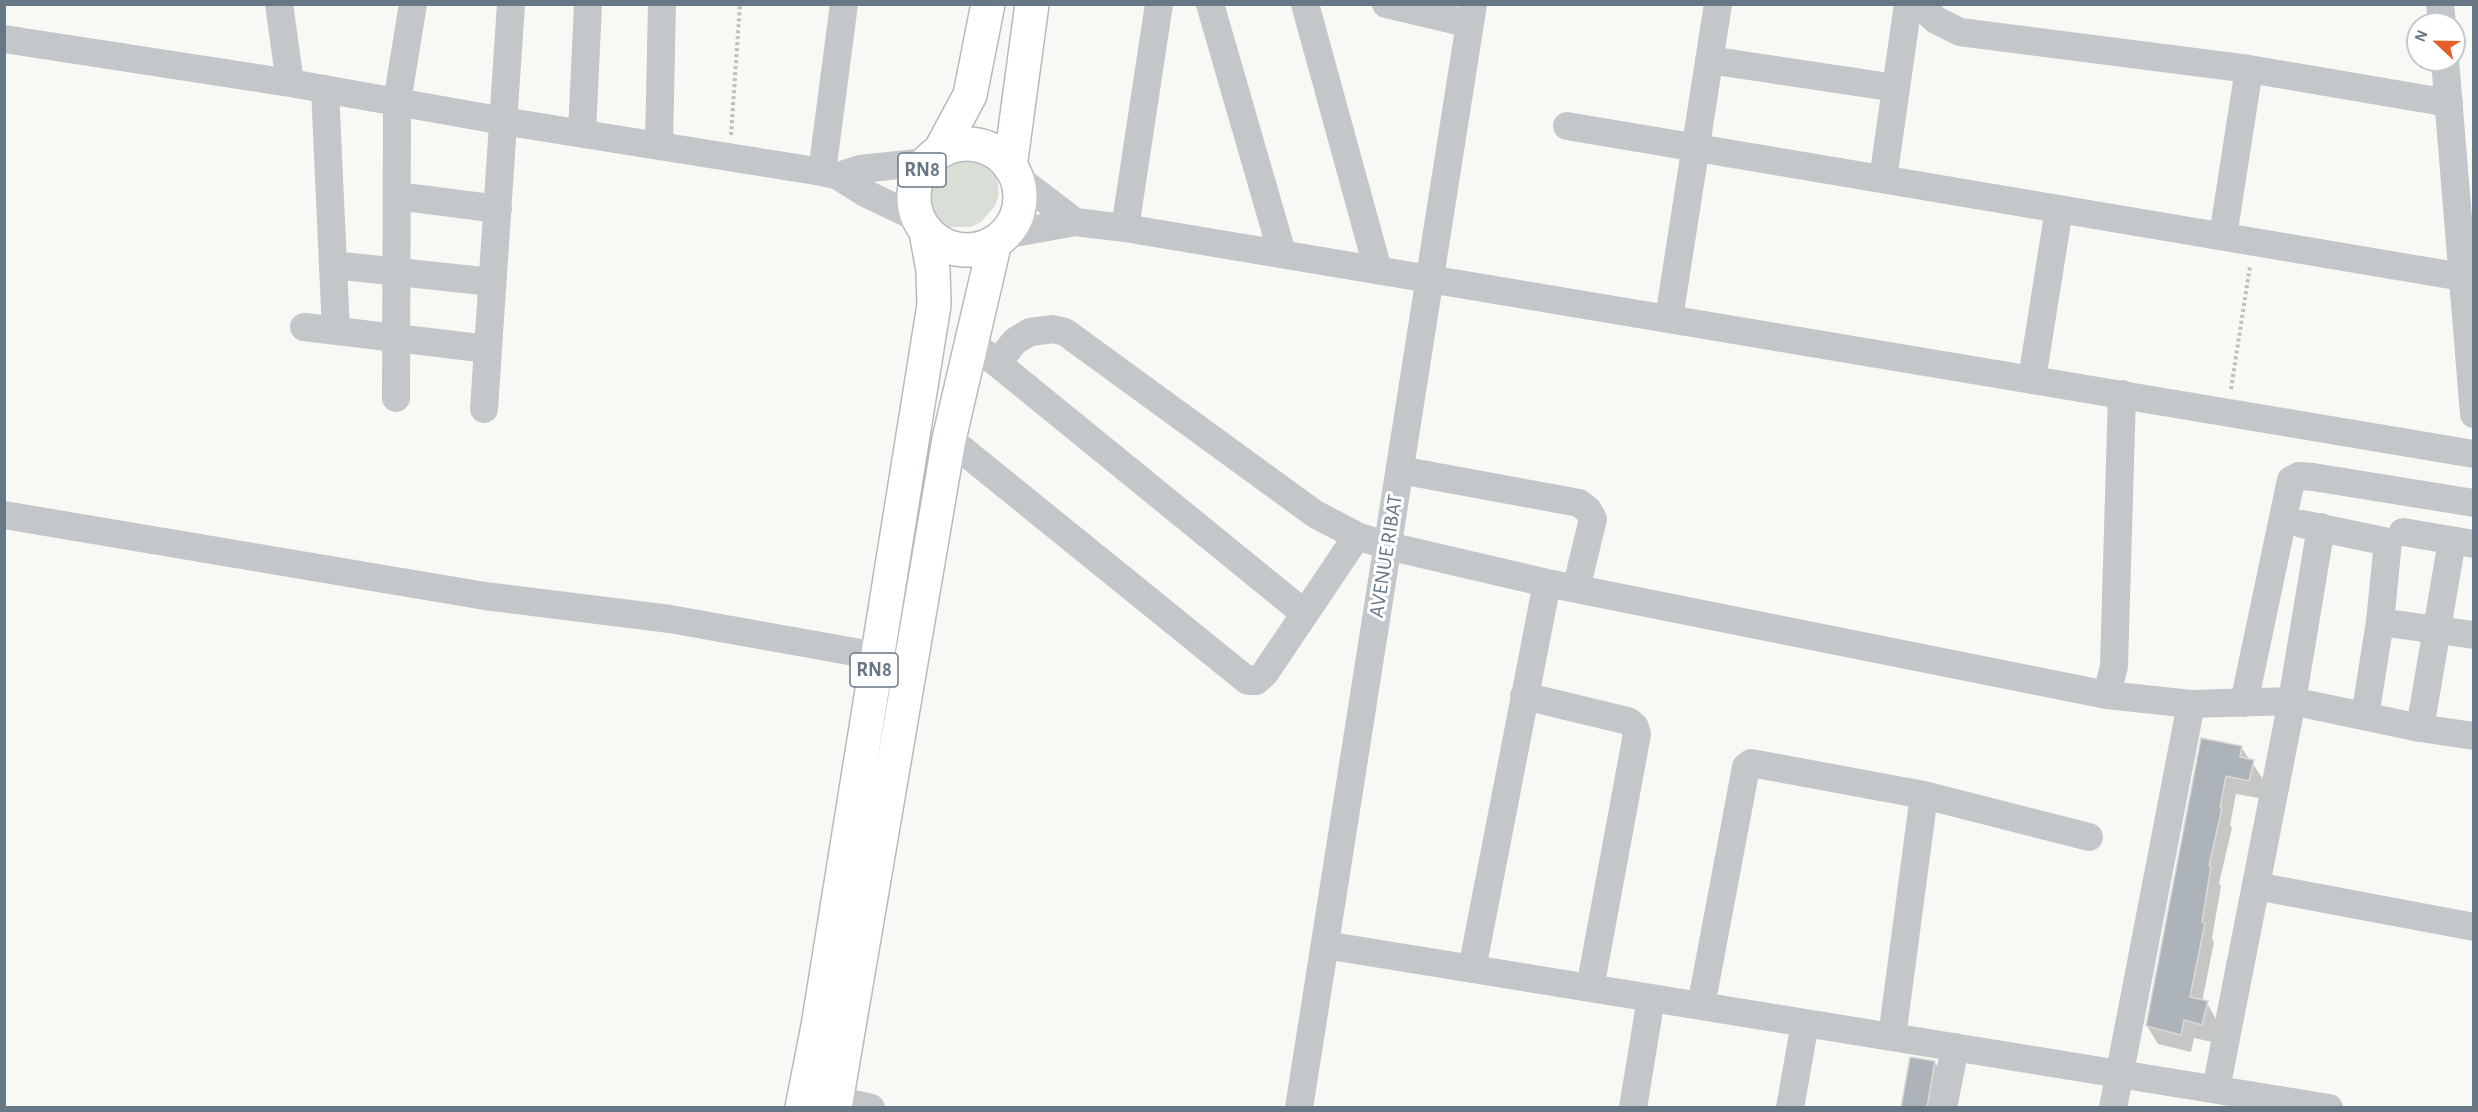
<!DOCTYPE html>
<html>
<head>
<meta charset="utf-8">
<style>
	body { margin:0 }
	#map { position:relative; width:2478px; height:1112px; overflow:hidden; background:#f8f8f5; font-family:"Alegreya Sans",sans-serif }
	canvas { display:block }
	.frame { position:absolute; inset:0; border:6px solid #677786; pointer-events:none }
	.north { position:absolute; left:2406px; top:12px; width:60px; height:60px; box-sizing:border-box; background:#fff; border:2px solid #c2c9cf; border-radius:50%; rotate:292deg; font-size:16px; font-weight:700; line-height:24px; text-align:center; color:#677786 }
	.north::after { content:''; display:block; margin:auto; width:21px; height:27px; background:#e25e2a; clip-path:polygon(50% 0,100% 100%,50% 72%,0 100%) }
</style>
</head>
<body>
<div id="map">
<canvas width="2478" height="1112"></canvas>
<div class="frame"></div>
<div class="north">N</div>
</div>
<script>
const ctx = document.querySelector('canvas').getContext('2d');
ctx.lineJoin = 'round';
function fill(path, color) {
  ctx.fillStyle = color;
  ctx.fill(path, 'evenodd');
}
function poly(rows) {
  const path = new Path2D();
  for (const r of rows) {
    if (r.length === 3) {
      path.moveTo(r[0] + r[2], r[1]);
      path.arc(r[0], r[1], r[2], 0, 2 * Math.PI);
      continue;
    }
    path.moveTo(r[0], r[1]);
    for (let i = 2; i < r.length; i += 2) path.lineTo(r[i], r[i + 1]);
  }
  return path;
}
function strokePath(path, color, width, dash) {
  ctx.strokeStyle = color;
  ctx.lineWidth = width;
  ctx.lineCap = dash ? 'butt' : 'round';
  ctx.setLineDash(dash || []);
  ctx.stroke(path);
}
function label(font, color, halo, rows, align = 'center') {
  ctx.font = font + ' "Alegreya Sans",sans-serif';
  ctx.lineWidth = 6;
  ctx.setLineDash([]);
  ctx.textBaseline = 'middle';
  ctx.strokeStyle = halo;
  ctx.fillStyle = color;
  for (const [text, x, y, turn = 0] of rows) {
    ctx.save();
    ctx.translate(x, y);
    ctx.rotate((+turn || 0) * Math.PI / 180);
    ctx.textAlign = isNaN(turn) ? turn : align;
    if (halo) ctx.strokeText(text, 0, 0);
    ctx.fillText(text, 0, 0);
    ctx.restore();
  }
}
fill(poly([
	[964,148,974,151,991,164,997,174,999,195,995,206,981,222,971,227,949,227,930,217,924,208,919,187,921,176,953,149]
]), '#d9dfd6');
fill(poly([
	[2202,740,2241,747,2263,779,2259,798,2236,794,2230,825,2232,828,2219,883,2221,886,2212,938,2214,942,2202,1002,2207,1003,2217,1021,2212,1042,2194,1038,2191,1052,2158,1044,2147,1026],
	[1911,1058,1935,1062,1941,1074,1936,1108,1903,1108]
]), '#0003');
const building = poly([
	[2201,738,2242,746,2240,757,2254,760,2249,781,2226,776,2220,808,2222,808,2209,866,2211,866,2202,922,2205,923,2190,997,2208,1001,2202,1025,2184,1020,2181,1035,2146,1026,2201,738],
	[1910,1057,1935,1061,1927,1107,1901,1107,1910,1057]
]);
fill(building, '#acb4ba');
strokePath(building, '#d9dad7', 1.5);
const major = poly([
	[967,197,53],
	[940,151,970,95,988,4],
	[1010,167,1032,4],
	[802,1108,818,1026,934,305,933,270,926,232],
	[835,1108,949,439,995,242]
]);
strokePath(major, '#b6babe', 36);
strokePath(poly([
	[731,135,740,4],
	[2231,389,2250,266]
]), '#bdbfc2', 4, [3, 3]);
strokePath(poly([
	[279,4,290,83],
	[1210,4,1282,253],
	[1305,4,1378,270],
	[1386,4,1470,24],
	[1918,4,1936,20,1960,32,2249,69,2449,103],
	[2440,4,2442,24],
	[4,39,290,83,515,123,822,172,838,176,865,193,917,218],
	[1709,60,1896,88],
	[2445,60,2474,414],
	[325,89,336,331],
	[1567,126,2462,277],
	[582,133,588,4],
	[659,145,662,4],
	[822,172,844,4],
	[838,176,860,169,927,162],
	[1016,177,1075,222],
	[1883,179,1908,4],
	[397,196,498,209],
	[1125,228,1159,4],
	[1004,235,1075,222,1125,228,2474,454],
	[2223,236,2249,69],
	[333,265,492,282],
	[1669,318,1718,4],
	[304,327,488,349],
	[982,351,1304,613],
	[998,362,1015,341,1030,332,1053,329,1065,332,1315,514,1357,536,1388,546,1547,583,2107,695,2191,704,2292,701,2420,728,2474,736],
	[2032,379,2059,209],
	[396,398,397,102,413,4],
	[484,409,511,4],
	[949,439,1248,681,1256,681,1265,673,1357,536],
	[1400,470,1579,503,1588,510,1593,519,1576,589],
	[4,515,485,596,670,619,877,656],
	[2302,524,2388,542,2380,622,2365,716],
	[2403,532,2474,544],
	[2380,622,2474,635],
	[2107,695,2114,666,2122,394],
	[1524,696,1628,721,1635,727,1637,734,1590,988],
	[2244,703,2291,480,2299,476,2313,477,2474,503],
	[2420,728,2452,541],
	[1924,795,2089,837],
	[2256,886,2474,927],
	[1325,945,2329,1108],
	[1472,969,1547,583],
	[1701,1006,1746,767,1751,763,1924,795,1892,1037],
	[2216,1089,2292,701,2321,527],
	[836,1100,871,1108],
	[1299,1108,1473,4],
	[1633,1108,1651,998],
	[1790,1108,1805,1023],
	[1943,1108,1955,1047],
	[2113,1108,2191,704]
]), '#c3c7ca', 28);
strokePath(major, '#fff', 33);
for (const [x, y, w] of [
	[922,170,48],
	[874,670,48]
]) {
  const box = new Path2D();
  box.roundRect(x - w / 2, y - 17, w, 34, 4.5);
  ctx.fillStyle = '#fff';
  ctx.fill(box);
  strokePath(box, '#677786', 1.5);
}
label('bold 20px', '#677786', null, [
	["RN8",922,170],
	["RN8",874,670]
]);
label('21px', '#677786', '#fff', [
	["AVENUE RIBAT",1386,556,-81]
]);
</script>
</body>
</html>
